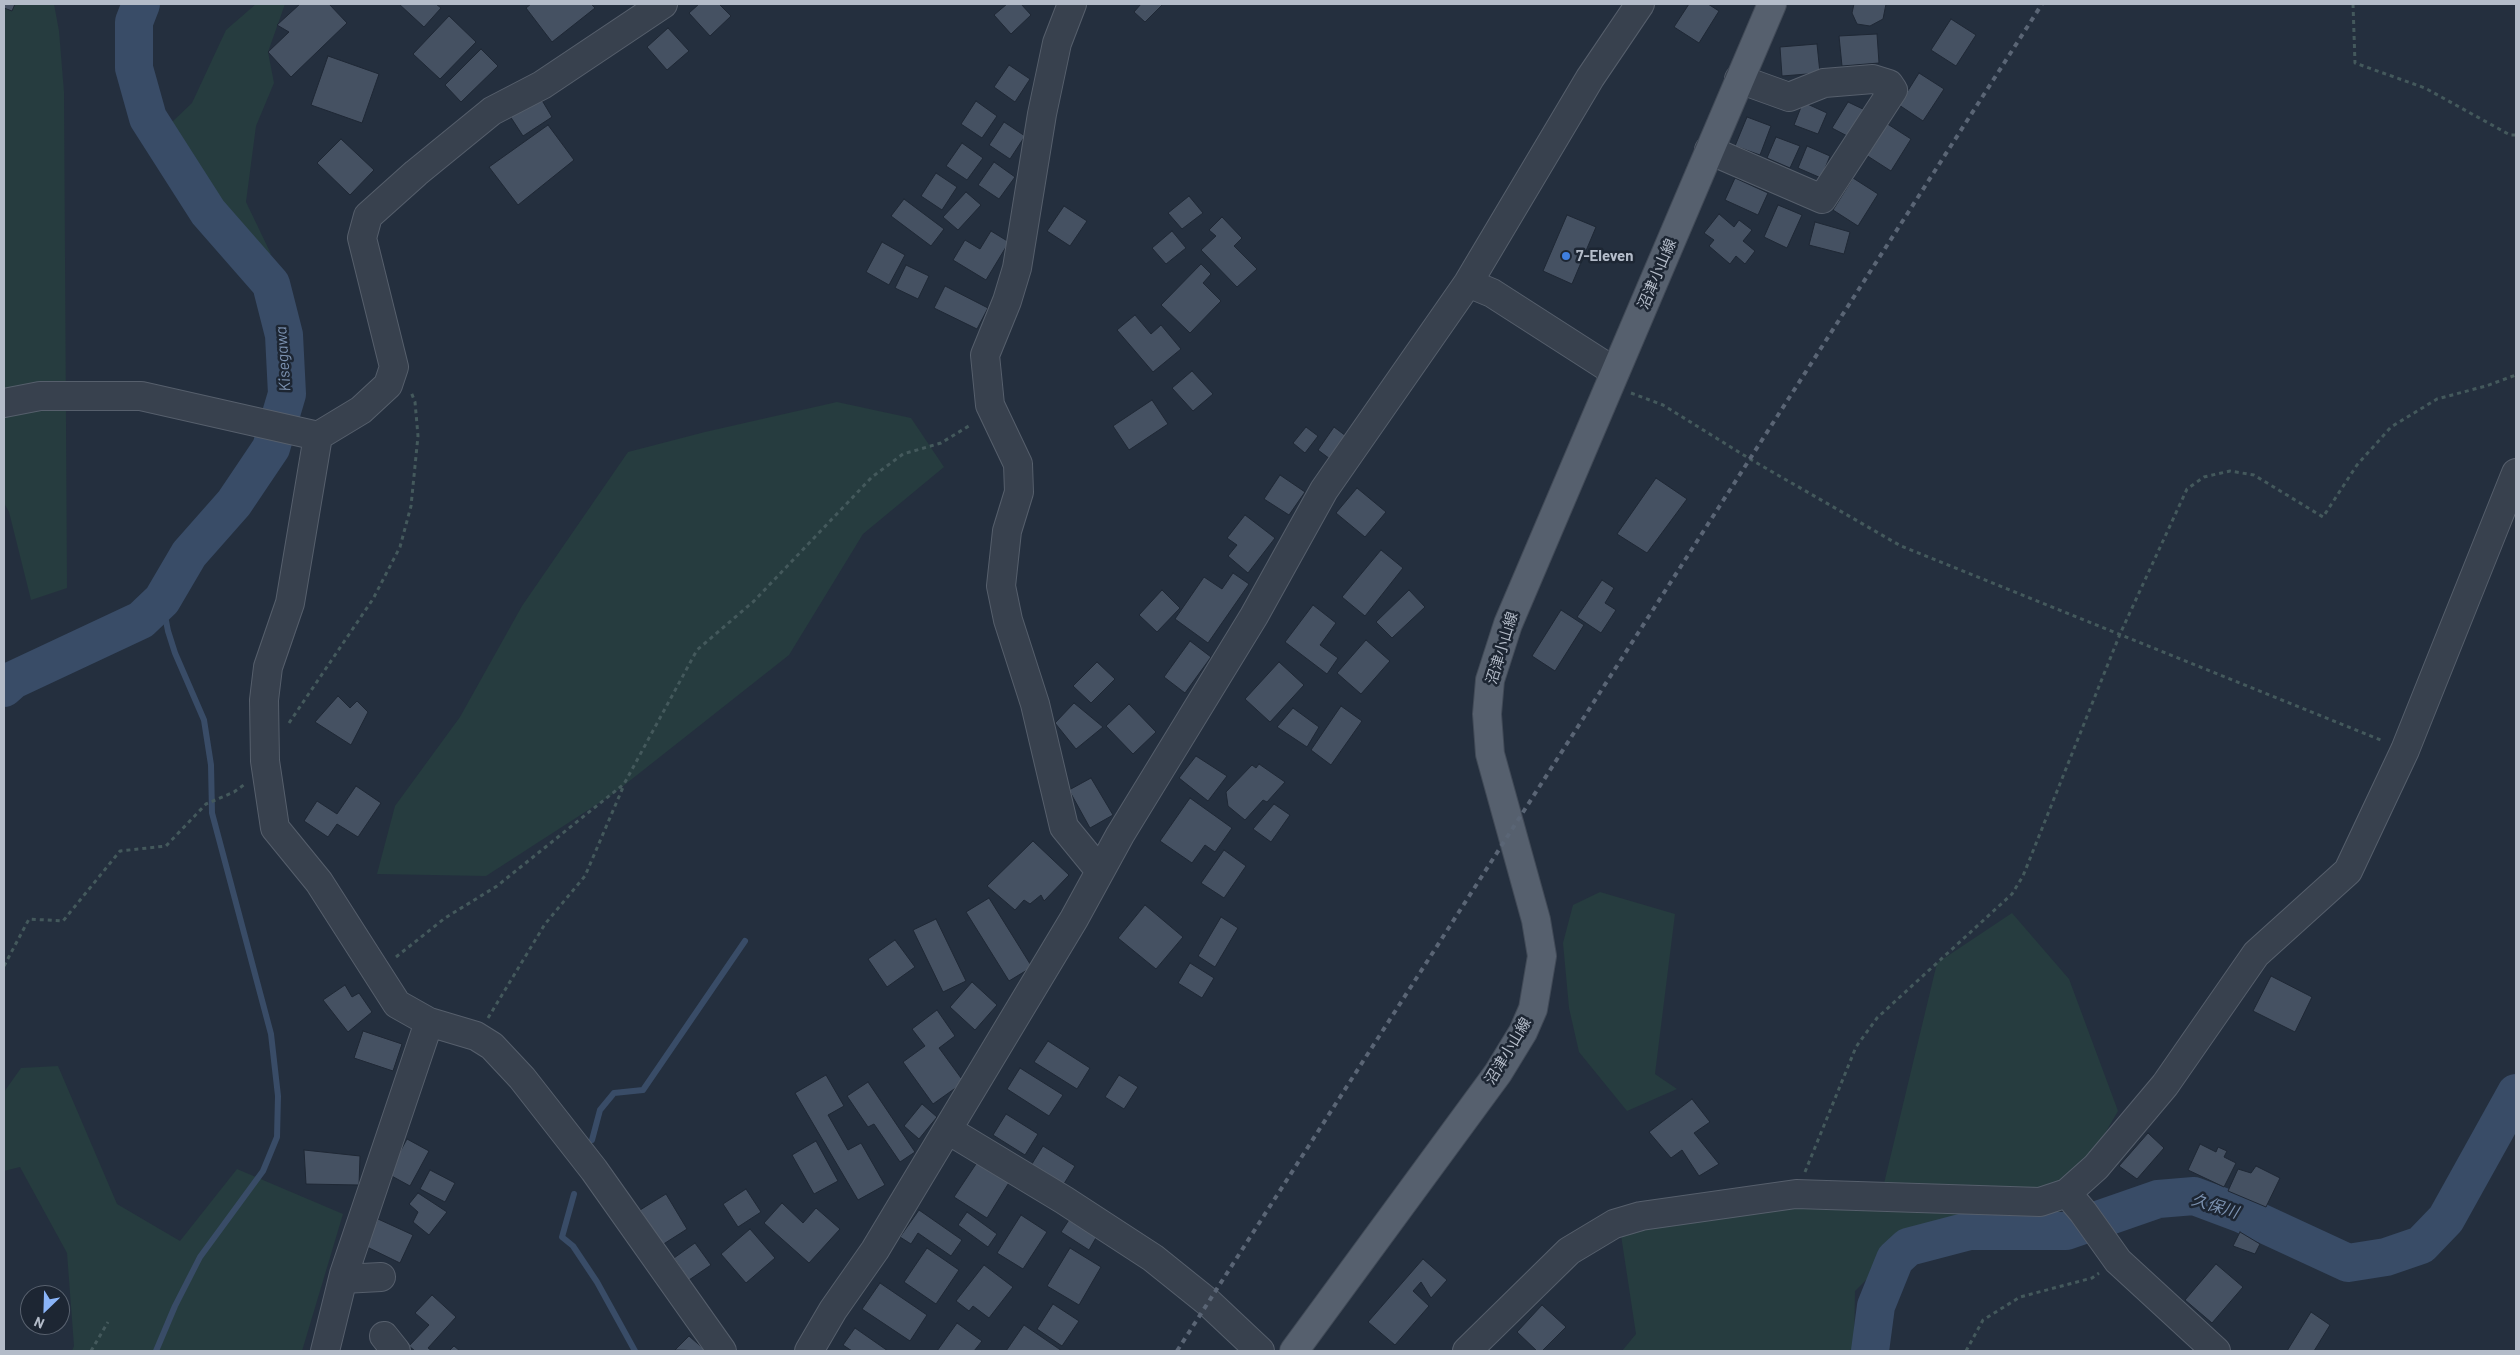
<!DOCTYPE html>
<html>
<head>
<meta charset="utf-8">
<style>
	body { margin:0 }
	#map { position:relative; width:2520px; height:1355px; overflow:hidden; background:#242f3e; font-family:Barlow,sans-serif }
	canvas { display:block }
	.frame { position:absolute; inset:0; border:5px solid #b4bcc9; pointer-events:none }
	.north { position:absolute; left:20px; top:1285px; width:50px; height:50px; box-sizing:border-box; background:#1d2633; border:1px solid #59626f; border-radius:50%; rotate:204deg; font-size:14px; font-weight:700; line-height:20px; text-align:center; color:#b4bcc9 }
	.north::after { content:''; display:block; margin:auto; width:18px; height:22px; background:#8ab4f8; clip-path:polygon(50% 0,100% 100%,50% 72%,0 100%) }
</style>
</head>
<body>
<div id="map">
<canvas width="2520" height="1355"></canvas>
<div class="frame"></div>
<div class="north">N</div>
</div>
<script>
const ctx = document.querySelector('canvas').getContext('2d');
ctx.lineJoin = 'round';
function fill(path, color) {
  ctx.fillStyle = color;
  ctx.fill(path, 'evenodd');
}
function poly(rows) {
  const path = new Path2D();
  for (const r of rows) {
    path.moveTo(r[0], r[1]);
    for (let i = 2; i < r.length; i += 2) path.lineTo(r[i], r[i + 1]);
  }
  return path;
}
function strokePath(path, color, width, dash) {
  ctx.strokeStyle = color;
  ctx.lineWidth = width;
  ctx.lineCap = dash ? 'butt' : 'round';
  ctx.setLineDash(dash || []);
  ctx.stroke(path);
}
function label(font, color, halo, rows, align = 'center') {
  ctx.font = font + ' Barlow,"Noto Sans JP",sans-serif';
  ctx.lineWidth = 5;
  ctx.setLineDash([]);
  ctx.textBaseline = 'middle';
  ctx.strokeStyle = halo;
  ctx.fillStyle = color;
  for (const [text, x, y, turn = 0] of rows) {
    ctx.save();
    ctx.translate(x, y);
    ctx.rotate((+turn || 0) * Math.PI / 180);
    ctx.textAlign = isNaN(turn) ? turn : align;
    if (halo) ctx.strokeText(text, 0, 0);
    ctx.fillText(text, 0, 0);
    ctx.restore();
  }
}
fill(poly([
	[4,4,54,4,59,31,64,92,67,588,31,600,9,512,4,503],
	[256,4,285,4,268,52,274,83,256,126,246,202,271,254,250,260,201,201,169,140,172,122,192,103,226,30],
	[837,402,911,418,944,467,863,534,789,655,613,794,486,876,377,874,395,806,460,717,522,606,628,452,705,432],
	[1600,892,1675,914,1655,1074,1677,1089,1627,1111,1579,1052,1569,1008,1563,943,1573,905],
	[2012,913,2069,979,2118,1111,2056,1218,1894,1252,1855,1291,1854,1351,1622,1351,1636,1334,1619,1222,1881,1196,1937,963],
	[58,1066,117,1204,180,1241,237,1169,343,1214,302,1351,72,1351,74,1346,67,1253,20,1167,4,1171,4,1092,21,1068]
]), '#263c3f');
strokePath(poly([
	[592,1140,600,1110,614,1093,643,1090,745,941],
	[574,1194,562,1237,573,1246,597,1282,635,1351],
	[156,1351,175,1306,200,1257,263,1171,277,1137,278,1096,271,1034,212,813,211,765,204,720,175,653,168,631,162,600]
]), '#394c67', 6);
strokePath(poly([
	[4,688,13,680,141,620,162,600,189,554,234,503,271,448,287,394,284,335,271,284,208,212,148,118,134,68,134,22,141,4],
	[1870,1351,1876,1306,1895,1259,1908,1247,1969,1231,2066,1231,2158,1199,2194,1196,2242,1214,2348,1263,2386,1257,2421,1245,2446,1219,2516,1093]
]), '#394c67', 38);
const building = poly([
	[4,4,15,4,12,11,4,8,4,4],
	[300,4,329,4,347,23,291,77,268,52,289,32,277,25,300,4],
	[399,4,436,4,441,8,424,27,399,4],
	[531,4,591,4,595,8,552,42,526,8,531,4],
	[699,4,719,4,731,16,710,36,689,13,699,4],
	[1007,4,1021,4,1031,15,1011,34,994,15,1007,4],
	[1141,4,1160,4,1162,5,1145,22,1134,12,1141,4],
	[1689,4,1708,4,1719,11,1699,43,1674,27,1689,4],
	[1854,4,1886,4,1883,19,1870,26,1857,24,1852,13,1854,4],
	[449,16,476,42,440,79,413,54,449,16],
	[1951,19,1976,35,1956,66,1931,50,1951,19],
	[668,28,689,51,667,70,647,47,668,28],
	[1877,34,1879,63,1842,66,1839,36,1877,34],
	[1817,44,1820,73,1782,76,1780,47,1817,44],
	[481,49,498,66,461,102,445,85,481,49],
	[328,56,379,74,362,123,311,105,328,56],
	[1009,65,1030,79,1015,102,994,87,1009,65],
	[1919,73,1944,89,1923,121,1899,105,1919,73],
	[540,97,552,117,523,136,510,116,540,97],
	[976,101,997,116,982,138,961,124,976,101],
	[1803,102,1827,113,1818,134,1794,125,1803,102],
	[1848,102,1867,111,1851,138,1832,128,1848,102],
	[1747,117,1771,126,1760,155,1735,146,1747,117],
	[1004,122,1025,136,1010,159,989,145,1004,122],
	[1886,123,1911,139,1891,171,1866,155,1886,123],
	[548,125,574,160,518,205,489,167,548,125],
	[1776,137,1800,146,1790,168,1767,158,1776,137],
	[341,139,374,170,350,195,317,163,341,139],
	[962,143,983,158,967,180,946,166,962,143],
	[1807,146,1830,156,1821,178,1798,168,1807,146],
	[994,162,1015,177,999,199,978,185,994,162],
	[936,173,957,187,942,210,921,196,936,173],
	[1735,178,1768,193,1758,215,1725,200,1735,178],
	[1853,178,1878,194,1858,226,1833,210,1853,178],
	[966,192,981,205,958,230,943,217,966,192],
	[1189,196,1203,213,1182,229,1168,213,1189,196],
	[904,199,944,229,931,246,891,216,904,199],
	[1778,205,1802,215,1787,248,1764,237,1778,205],
	[1064,206,1087,221,1070,246,1047,231,1064,206],
	[1719,214,1734,227,1739,220,1752,230,1743,241,1755,251,1745,264,1736,256,1730,264,1709,246,1714,240,1704,233,1719,214],
	[1567,215,1596,227,1572,284,1543,271,1567,215],
	[1222,217,1242,238,1234,246,1257,269,1237,287,1201,250,1216,236,1209,230,1222,217],
	[1815,222,1850,232,1844,254,1809,245,1815,222],
	[991,231,1009,242,986,280,953,260,965,240,980,249,991,231],
	[1172,231,1186,248,1166,264,1152,248,1172,231],
	[882,242,905,255,889,285,866,272,882,242],
	[1201,264,1211,274,1203,283,1221,301,1190,333,1161,305,1201,264],
	[906,265,929,276,918,299,895,288,906,265],
	[945,286,988,308,977,329,934,308,945,286],
	[1135,315,1151,334,1161,325,1181,349,1153,372,1117,330,1135,315],
	[1192,371,1213,394,1193,411,1172,388,1192,371],
	[1152,400,1168,424,1129,450,1113,426,1152,400],
	[1306,427,1318,436,1305,453,1293,443,1306,427],
	[1334,427,1346,436,1330,459,1318,450,1334,427],
	[1280,475,1305,492,1289,515,1264,499,1280,475],
	[1656,478,1687,499,1647,553,1617,534,1656,478],
	[1357,488,1386,512,1365,537,1336,513,1357,488],
	[1245,515,1275,538,1248,573,1228,556,1237,545,1227,538,1245,515],
	[1381,550,1403,568,1365,616,1342,597,1381,550],
	[1233,573,1249,584,1208,643,1175,619,1204,577,1222,589,1233,573],
	[1602,580,1614,588,1605,603,1616,610,1601,633,1577,617,1602,580],
	[1162,590,1180,608,1157,632,1139,615,1162,590],
	[1409,590,1425,607,1392,638,1376,622,1409,590],
	[1313,605,1336,623,1320,645,1338,658,1327,674,1285,642,1313,605],
	[1561,610,1584,625,1555,671,1532,656,1561,610],
	[1366,640,1390,661,1361,694,1337,673,1366,640],
	[1190,641,1211,657,1185,693,1164,677,1190,641],
	[1097,662,1115,679,1091,703,1073,686,1097,662],
	[1279,662,1304,685,1270,722,1245,699,1279,662],
	[338,696,350,708,357,701,368,712,351,745,315,722,338,696],
	[1074,703,1103,727,1076,749,1055,723,1074,703],
	[1129,704,1156,732,1133,754,1106,726,1129,704],
	[1341,706,1362,721,1331,765,1311,750,1341,706],
	[1293,708,1319,727,1307,747,1277,727,1293,708],
	[1196,756,1227,776,1208,801,1179,778,1196,756],
	[1259,764,1285,782,1267,802,1263,800,1245,820,1228,806,1226,792,1252,765,1256,768,1259,764],
	[1091,778,1113,815,1090,828,1069,790,1091,778],
	[356,786,381,803,358,837,337,824,328,837,304,821,317,801,337,814,356,786],
	[1190,798,1232,828,1215,852,1205,845,1192,863,1160,841,1190,798],
	[1274,804,1290,815,1271,842,1253,829,1274,804],
	[1033,841,1069,875,1044,901,1041,895,1030,904,1024,900,1015,910,987,886,1033,841],
	[1224,850,1246,866,1224,898,1201,883,1224,850],
	[989,898,1032,967,1009,981,966,912,989,898],
	[1145,905,1183,937,1156,969,1118,938,1145,905],
	[1221,917,1238,928,1215,967,1198,956,1221,917],
	[936,919,966,981,943,992,913,930,936,919],
	[895,940,915,967,887,987,868,959,895,940],
	[1190,963,1214,978,1202,998,1178,983,1190,963],
	[2271,976,2312,997,2295,1032,2253,1011,2271,976],
	[972,982,997,1005,975,1030,950,1007,972,982],
	[345,985,352,997,359,993,372,1012,348,1032,323,1000,345,985],
	[937,1010,955,1036,939,1048,964,1082,933,1104,903,1062,925,1046,912,1029,937,1010],
	[363,1031,402,1044,393,1071,354,1058,363,1031],
	[1048,1041,1090,1068,1077,1089,1034,1062,1048,1041],
	[1020,1068,1063,1095,1049,1116,1007,1089,1020,1068],
	[826,1075,844,1106,828,1115,848,1150,861,1143,885,1185,858,1200,795,1093,826,1075],
	[1119,1075,1138,1087,1124,1109,1105,1097,1119,1075],
	[868,1082,915,1152,900,1162,874,1124,868,1127,847,1096,868,1082],
	[1692,1099,1710,1122,1694,1133,1719,1164,1699,1176,1682,1150,1671,1158,1649,1132,1692,1099],
	[922,1104,937,1117,919,1139,904,1126,922,1104],
	[1006,1114,1038,1134,1025,1155,993,1135,1006,1114],
	[2148,1133,2164,1148,2137,1179,2119,1166,2148,1133],
	[407,1139,429,1151,410,1186,388,1174,407,1139],
	[816,1141,838,1181,814,1194,792,1155,816,1141],
	[2200,1144,2216,1152,2218,1147,2227,1151,2224,1157,2236,1163,2224,1187,2188,1170,2200,1144],
	[1043,1146,1075,1166,1062,1187,1030,1167,1043,1146],
	[304,1150,360,1156,359,1185,306,1184,304,1150],
	[978,1161,1010,1181,987,1218,954,1197,978,1161],
	[2256,1166,2280,1178,2266,1207,2228,1191,2238,1169,2251,1173,2256,1166],
	[430,1170,455,1183,445,1202,420,1189,430,1170],
	[746,1189,761,1212,738,1227,723,1204,746,1189],
	[418,1193,447,1212,429,1235,413,1222,418,1212,409,1204,418,1193],
	[666,1194,687,1229,662,1245,640,1210,666,1194],
	[782,1203,803,1223,816,1208,840,1229,809,1263,764,1223,782,1203],
	[919,1210,962,1240,951,1256,918,1233,911,1244,900,1237,919,1210],
	[967,1212,997,1234,988,1247,958,1225,967,1212],
	[1074,1212,1101,1229,1089,1250,1061,1232,1074,1212],
	[1021,1215,1047,1232,1023,1269,997,1253,1021,1215],
	[378,1219,413,1235,400,1263,365,1246,378,1219],
	[750,1229,775,1258,746,1283,721,1254,750,1229],
	[2240,1232,2260,1244,2255,1254,2233,1246,2240,1232],
	[695,1243,711,1265,689,1280,674,1258,695,1243],
	[927,1248,959,1270,936,1304,904,1282,927,1248],
	[1070,1248,1101,1267,1079,1305,1047,1286,1070,1248],
	[1423,1259,1447,1280,1431,1298,1421,1282,1413,1291,1429,1306,1395,1345,1368,1322,1423,1259],
	[2216,1264,2243,1287,2212,1323,2185,1300,2216,1264],
	[984,1265,1013,1287,989,1318,973,1306,969,1311,956,1301,984,1265],
	[880,1283,927,1315,910,1341,862,1309,880,1283],
	[432,1295,456,1317,428,1348,432,1351,415,1351,409,1346,429,1325,415,1313,432,1295],
	[1053,1304,1079,1321,1062,1346,1037,1329,1053,1304],
	[1542,1305,1566,1327,1542,1351,1537,1351,1517,1332,1542,1305],
	[2311,1312,2330,1325,2314,1351,2287,1351,2311,1312],
	[957,1323,982,1341,974,1351,937,1351,957,1323],
	[1024,1325,1062,1351,1006,1351,1024,1325],
	[855,1328,888,1351,852,1351,843,1345,855,1328],
	[689,1336,705,1350,703,1351,675,1350,689,1336],
	[454,1346,460,1351,449,1351,454,1346]
]);
fill(building, '#455162');
strokePath(building, '#1f2835', 1);
const minor = poly([
	[1072,4,1057,43,1042,114,1017,268,1007,301,985,355,990,405,1018,464,1019,492,1007,531,1001,586,1008,620,1035,704,1064,827,1100,871],
	[1709,150,1822,199,1893,90,1889,84,1873,79,1824,83,1789,97,1739,79],
	[1468,283,1492,293,1615,372],
	[4,403,40,396,141,396,318,436,361,410,388,385,394,367,362,238,368,216,416,173,492,111,542,85,663,4],
	[318,436,290,603,268,667,264,700,265,761,275,828,319,882,397,1004,429,1022,476,1036,492,1046,522,1078,594,1170,722,1351],
	[948,1130,1064,1200,1153,1258,1209,1303,1260,1351],
	[2067,1193,2083,1212,2118,1261,2216,1351],
	[343,1279,381,1277],
	[384,1336,396,1351],
	[325,1351,344,1274,429,1022],
	[809,1351,833,1310,875,1250,1074,919,1120,835,1254,616,1324,490,1468,283,1590,78,1640,4],
	[1467,1351,1569,1251,1614,1224,1641,1216,1796,1194,2040,1202,2067,1193,2096,1167,2165,1085,2256,954,2348,871,2405,750,2516,473]
]);
const major = poly([
	[1294,1351,1498,1073,1523,1032,1533,1009,1542,956,1536,920,1490,754,1487,714,1490,680,1508,624,1772,4]
]);
strokePath(minor, '#565f6c', 30);
strokePath(major, '#414a57', 30);
strokePath(poly([
	[2353,4,2355,63,2425,88,2510,135,2516,135],
	[1631,393,1663,405,1750,459,1901,546,2383,741],
	[289,723,373,599,400,547,411,506,418,436,415,402,411,392],
	[396,957,445,918,497,886,624,784,697,650,754,601,872,477,903,454,941,443,972,424],
	[4,966,29,919,63,921,120,851,166,846,206,804,234,792,245,784],
	[488,1018,545,924,585,876,624,785],
	[1805,1172,1856,1047,1877,1018,2012,894,2023,876,2120,634,2187,489,2204,477,2230,471,2254,475,2323,517,2357,465,2391,427,2437,399,2486,386,2516,375],
	[91,1351,108,1322],
	[1966,1351,1983,1320,2020,1297,2092,1278,2099,1273]
]), '#44595c', 3, [4, 4]);
strokePath(minor, '#38414e', 28);
strokePath(major, '#56606e', 28);
strokePath(poly([
	[1177,1351,2042,4]
]), '#5a6575', 4, [5, 5]);
for (const [x, y, r, color] of [
	[1566,256,5,"#3f7fe0"]
]) {
  const dot = new Path2D();
  dot.arc(x, y, r, 0, 2 * Math.PI);
  ctx.fillStyle = color;
  ctx.fill(dot);
  strokePath(dot, '#1d2633', 2);
}
label('bold 15px', '#b4bcc9', '#1d2633', [
	["7-Eleven",1576,256]
], 'left');
label('15px', '#b4bcc9', '#1d2633', [
	["沼津小山線",1657,274,-67],
	["沼津小山線",1502,648,-73],
	["沼津小山線",1508,1051,-59]
]);
label('italic 16px', '#7c92b1', '#1d2633', [
	["Kisegawa",283,359,-94],
	["久保川",2215,1206,17]
]);
</script>
</body>
</html>
